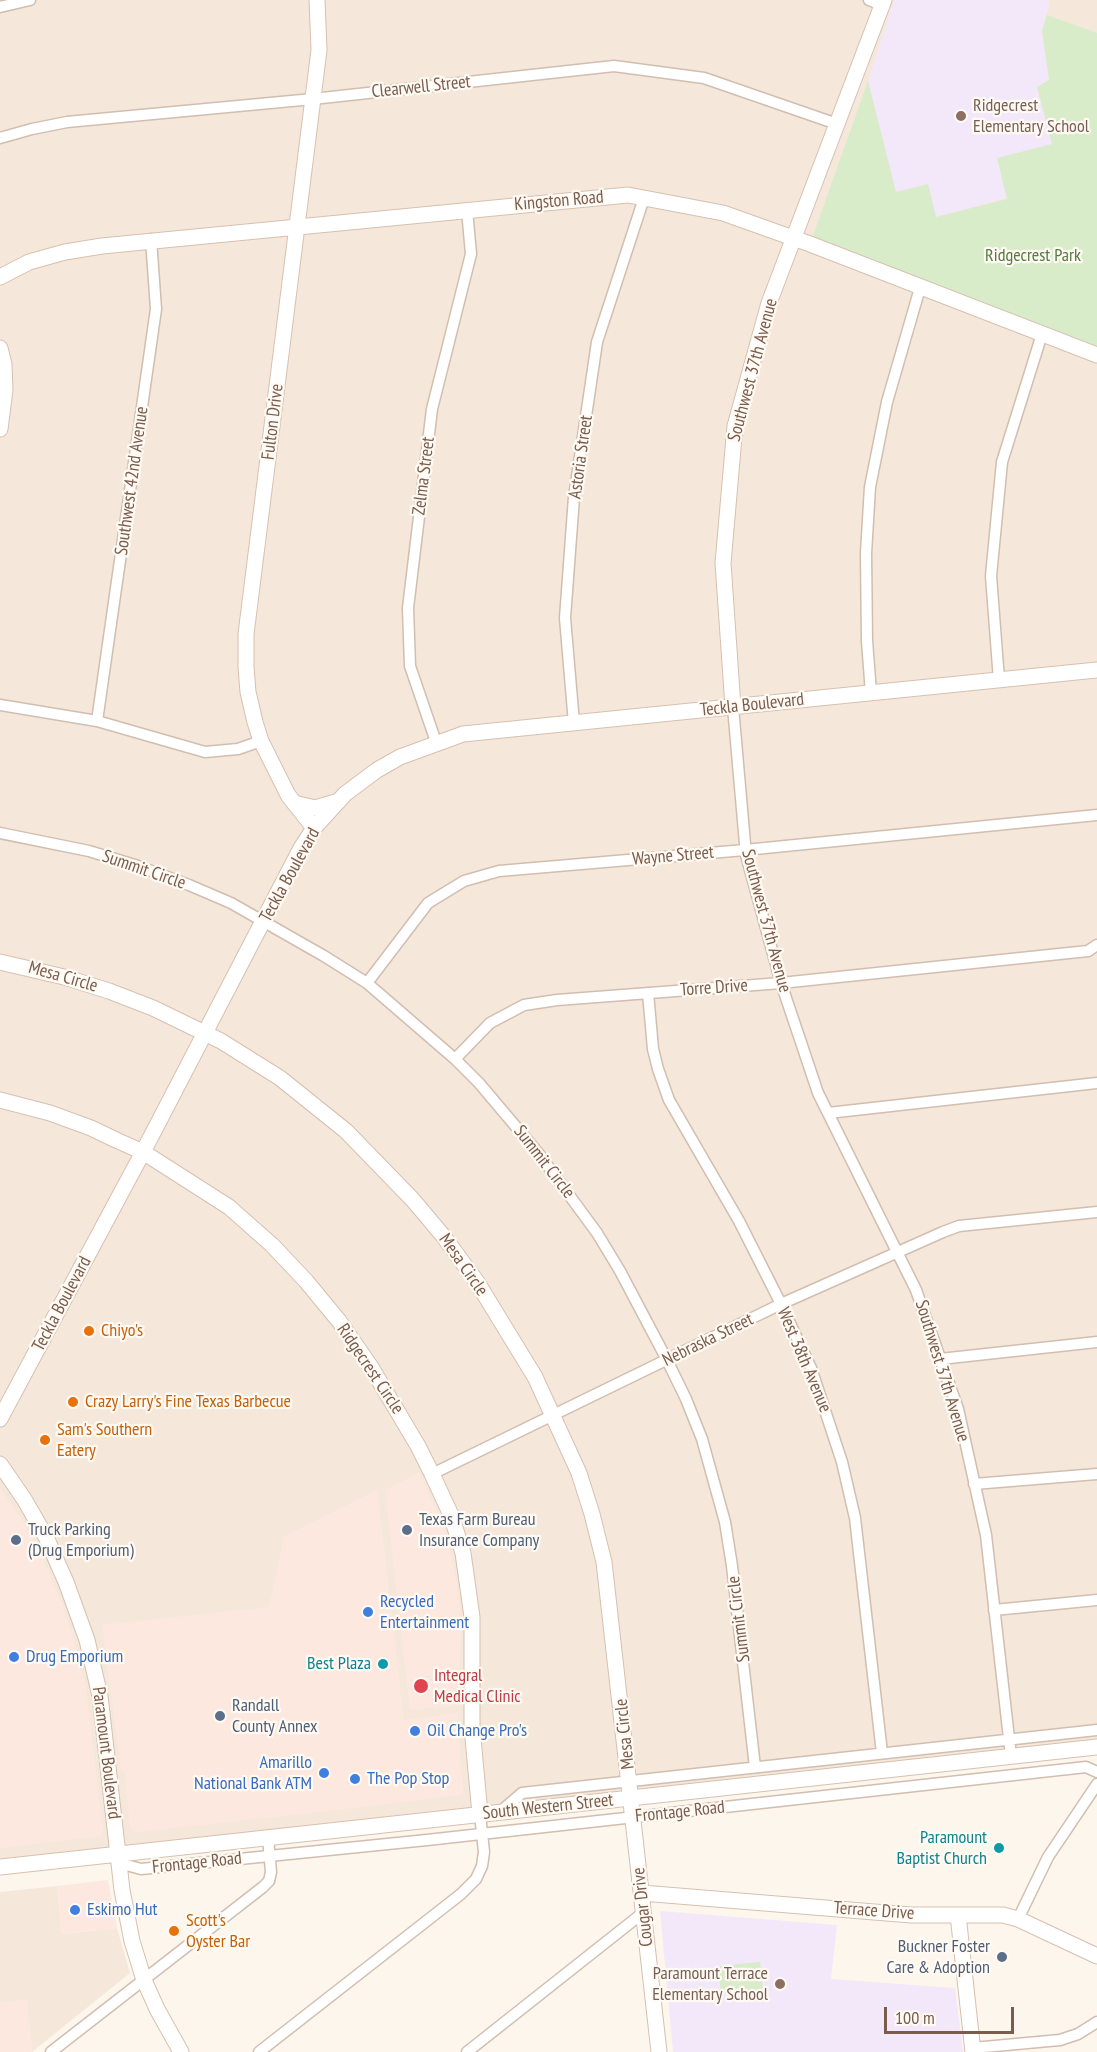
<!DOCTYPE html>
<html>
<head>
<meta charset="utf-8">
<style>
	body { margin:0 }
	#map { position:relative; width:1097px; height:2052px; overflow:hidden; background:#fdf6ec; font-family:"PT Sans Narrow",sans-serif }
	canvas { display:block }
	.scale { position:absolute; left:884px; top:2007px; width:130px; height:27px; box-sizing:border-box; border:3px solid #7a5c4d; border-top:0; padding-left:8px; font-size:18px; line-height:21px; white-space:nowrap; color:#7a5c4d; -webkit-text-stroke:4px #fffaf3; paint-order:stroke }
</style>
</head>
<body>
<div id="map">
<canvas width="1097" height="2052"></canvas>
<div class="scale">100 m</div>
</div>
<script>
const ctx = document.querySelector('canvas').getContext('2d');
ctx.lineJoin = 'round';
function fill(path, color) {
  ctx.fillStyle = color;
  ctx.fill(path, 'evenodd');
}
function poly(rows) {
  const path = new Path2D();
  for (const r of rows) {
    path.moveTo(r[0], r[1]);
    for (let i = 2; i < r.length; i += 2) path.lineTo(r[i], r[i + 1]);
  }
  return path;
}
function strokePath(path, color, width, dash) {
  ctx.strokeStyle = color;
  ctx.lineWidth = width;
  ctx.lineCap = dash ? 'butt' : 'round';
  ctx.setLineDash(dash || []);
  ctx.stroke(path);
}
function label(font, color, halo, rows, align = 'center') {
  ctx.font = font + ' "PT Sans Narrow",sans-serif';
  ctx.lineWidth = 4.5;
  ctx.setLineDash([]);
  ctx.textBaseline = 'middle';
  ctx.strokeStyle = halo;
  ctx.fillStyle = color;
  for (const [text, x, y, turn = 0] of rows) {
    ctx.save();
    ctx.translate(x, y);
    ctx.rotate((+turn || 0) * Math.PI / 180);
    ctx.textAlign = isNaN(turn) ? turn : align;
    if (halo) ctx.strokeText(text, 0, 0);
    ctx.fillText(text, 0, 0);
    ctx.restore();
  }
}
fill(poly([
	[0,0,1097,0,1097,1749,0,1868],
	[57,1886,62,1934,117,1928,130,1973,32,2052,26,2000,0,2003,0,1892]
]), '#f5e8da');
fill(poly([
	[419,1473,440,1518,448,1540,458,1590,461,1629,457,1706,410,1710,385,1490],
	[0,1488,22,1520,43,1560,63,1606,77,1651,86,1690,103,1830,100,1836,0,1848],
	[377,1490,404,1720,457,1713,463,1793,459,1795,319,1812,136,1832,130,1828,125,1773,121,1770,102,1625,269,1607,282,1548,283,1537],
	[108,1880,117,1928,62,1934,57,1886],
	[26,1999,32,2052,0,2052,0,2003]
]), '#fde8e0');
fill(poly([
	[894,0,1045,0,1050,2,1042,31,1050,80,1037,87,1052,144,1007,198,936,217,896,192,868,81],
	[660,1911,837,1925,831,1979,955,1988,963,2052,673,2052]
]), '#f3e8fa');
fill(poly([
	[1047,15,1097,33,1097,348,810,244,868,81,896,192,928,184,936,217,1007,199,997,158,1052,144,1037,87,1049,80,1042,31],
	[760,1962,763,1989,721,1993,718,1966]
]), '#d8ecc9');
const street = poly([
	[869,0,882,5],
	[0,7,30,0],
	[0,138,32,129,67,122,313,99,614,66,704,78,837,124],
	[999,680,991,576,1002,462,1042,334],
	[871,693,867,641,866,553,870,487,887,402,920,288],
	[0,705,97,721,205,752,238,749,261,741],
	[733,707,746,855,781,983,818,1093,916,1290,958,1409,986,1535,1011,1756],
	[97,721,156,309,151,239],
	[574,723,565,618,574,497,597,342,644,198],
	[436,742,410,666,408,608,432,409,471,254,467,210],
	[0,833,89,851,138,866,189,885,231,903,324,956,367,983,455,1059,479,1083,539,1154,597,1233,620,1271,667,1360,686,1399,702,1439,725,1522,732,1566,755,1767],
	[367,983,428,903,464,881,499,871,745,850,1097,815],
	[648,993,653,1049,658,1069,669,1100,739,1221,781,1304,811,1368,842,1462,855,1518,882,1753],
	[455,1059,490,1023,524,1005,557,1000,781,983,1088,951,1097,945],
	[828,1113,1097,1083],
	[940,1359,1097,1342],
	[432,1474,781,1304,943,1232,959,1226,1097,1212],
	[974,1484,1097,1474],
	[994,1610,1097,1600],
	[500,1812,522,1793,1097,1730],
	[119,1863,141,1869,427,1840,1086,1767,1097,1772],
	[1018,1919,1048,1857,1097,1784],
	[973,2048,1060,2040,1078,2034,1097,2022],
	[51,2052,263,1887,269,1881,271,1872,268,1838],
	[259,2052,461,1894,476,1879,482,1866,484,1852,480,1814],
	[467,2052,644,1912]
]);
const secondary = poly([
	[0,277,29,262,65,252,102,246,628,195,723,213,810,244,1097,355],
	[0,348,4,364,5,390,0,429],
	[733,707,723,563,735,426,769,303,884,0],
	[294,803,315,808,339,801],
	[314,828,288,795,261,741,255,722,248,692,246,667,246,634,319,50,317,0],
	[0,962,64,977,109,991,153,1008,221,1041,280,1078,346,1131,413,1200,444,1237,477,1282,535,1377,579,1473,592,1514,604,1562,659,2052],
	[0,1100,50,1113,91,1128,116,1140,143,1152,229,1207,272,1245,306,1281,339,1321,371,1367,418,1446,432,1474,451,1515,463,1553,472,1617,472,1728,480,1814],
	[0,1419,143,1152,301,848,314,828,345,794,377,770,400,757,463,734,1097,670],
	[0,1464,24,1499,46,1537,66,1582,87,1640,100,1696,122,1890,132,1941,144,1980,157,2009,181,2052],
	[0,1867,1097,1747],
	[642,1893,911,1915,1003,1915,1018,1919,1097,1956],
	[958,1915,973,2052]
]);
strokePath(street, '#d1beb0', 13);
strokePath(secondary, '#d6c0b0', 17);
strokePath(street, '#fff', 10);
strokePath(secondary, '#fff', 15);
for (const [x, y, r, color] of [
	[961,116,6,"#8d6e63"],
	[89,1331,6,"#e8710a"],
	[73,1402,6,"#e8710a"],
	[45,1440,6,"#e8710a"],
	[407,1530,6,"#5c6f8a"],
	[16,1540,6,"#5c6f8a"],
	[368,1612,6,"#3f7fe0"],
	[14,1657,6,"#3f7fe0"],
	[383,1664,6,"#0f9aa8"],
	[421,1686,8,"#e0444e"],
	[220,1716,6,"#5c6f8a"],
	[415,1731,6,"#3f7fe0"],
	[324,1773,6,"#3f7fe0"],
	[355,1779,6,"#3f7fe0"],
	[999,1848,6,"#0f9aa8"],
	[75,1910,6,"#3f7fe0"],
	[174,1931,6,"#e8710a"],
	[1002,1957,6,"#5c6f8a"],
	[780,1984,6,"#8d6e63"]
]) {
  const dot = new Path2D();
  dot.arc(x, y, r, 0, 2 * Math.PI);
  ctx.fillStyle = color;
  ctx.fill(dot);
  strokePath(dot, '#fffaf3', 2);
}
label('18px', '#7a5c4d', '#fffaf3', [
	["Clearwell Street",421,87,-6],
	["Kingston Road",559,201,-5],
	["Southwest 37th Avenue",753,370,-75],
	["Fulton Drive",273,422,-83],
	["Astoria Street",581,457,-82],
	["Zelma Street",424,476,-83],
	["Southwest 42nd Avenue",132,481,-82],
	["Teckla Boulevard",752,705,-6],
	["Wayne Street",673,856,-5],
	["Summit Circle",144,870,19],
	["Teckla Boulevard",290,875,-61],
	["Southwest 37th Avenue",766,921,75],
	["Mesa Circle",63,977,16],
	["Torre Drive",714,988,-4],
	["Summit Circle",544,1162,52],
	["Mesa Circle",463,1265,55],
	["Teckla Boulevard",62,1304,-62],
	["Nebraska Street",708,1340,-26],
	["West 38th Avenue",804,1360,67],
	["Ridgecrest Circle",370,1369,56],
	["Southwest 37th Avenue",942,1371,73],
	["Summit Circle",739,1619,-97],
	["Mesa Circle",625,1734,-96],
	["Paramount Boulevard",106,1753,83],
	["South Western Street",548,1807,-6],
	["Frontage Road",680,1812,-6],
	["Frontage Road",197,1863,-6],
	["Cougar Drive",643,1907,-96],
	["Terrace Drive",874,1911,4]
]);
label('18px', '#785e54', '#fffaf3', [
	["Ridgecrest",973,106],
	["Elementary School",973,127],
	["Paramount Terrace",768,1974,"right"],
	["Elementary School",768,1995,"right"]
], 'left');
label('18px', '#537a41', '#fffaf3', [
	["Ridgecrest Park",1033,256]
]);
label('18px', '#c56008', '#fffaf3', [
	["Chiyo's",101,1331],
	["Crazy Larry's Fine Texas Barbecue",85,1402],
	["Sam's Southern",57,1430],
	["Eatery",57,1451],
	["Scott's",186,1921],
	["Oyster Bar",186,1942]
], 'left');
label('18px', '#4e5e75', '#fffaf3', [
	["Texas Farm Bureau",419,1520],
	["Insurance Company",419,1541],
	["Truck Parking",28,1530],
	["(Drug Emporium)",28,1551],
	["Randall",232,1706],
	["County Annex",232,1727],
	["Buckner Foster",990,1947,"right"],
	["Care & Adoption",990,1968,"right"]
], 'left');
label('18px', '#366cbe', '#fffaf3', [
	["Recycled",380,1602],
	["Entertainment",380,1623],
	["Drug Emporium",26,1657],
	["Oil Change Pro's",427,1731],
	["Amarillo",312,1763,"right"],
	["National Bank ATM",312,1784,"right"],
	["The Pop Stop",367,1779],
	["Eskimo Hut",87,1910]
], 'left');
label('18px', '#0d838f', '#fffaf3', [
	["Best Plaza",371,1664],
	["Paramount",987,1838],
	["Baptist Church",987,1859]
], 'right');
label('18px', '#be3a42', '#fffaf3', [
	["Integral",434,1676],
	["Medical Clinic",434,1697]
], 'left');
</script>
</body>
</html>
